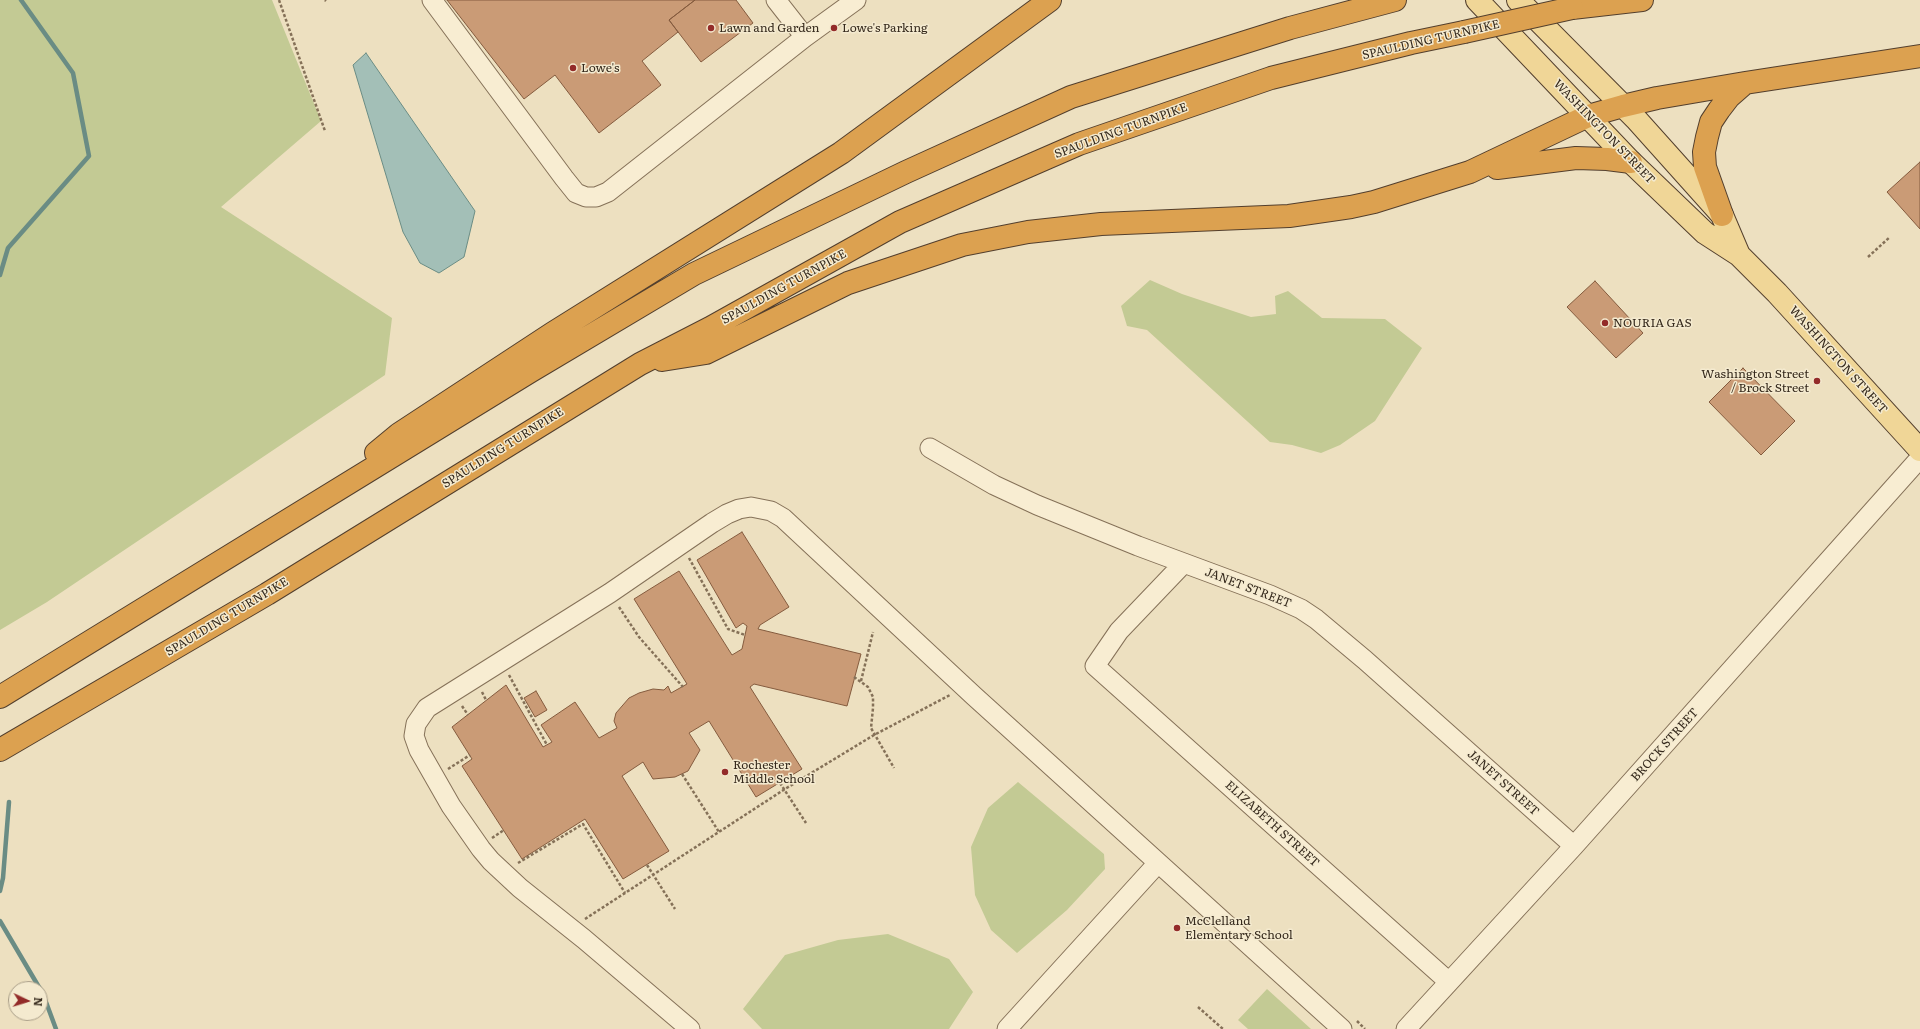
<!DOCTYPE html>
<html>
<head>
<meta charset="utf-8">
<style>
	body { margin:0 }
	#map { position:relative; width:1920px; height:1029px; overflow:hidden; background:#ede0c0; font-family:Literata,serif }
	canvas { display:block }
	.north { position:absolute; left:8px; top:981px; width:40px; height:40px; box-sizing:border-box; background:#f4eacf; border:1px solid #a89d87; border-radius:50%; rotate:94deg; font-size:11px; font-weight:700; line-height:16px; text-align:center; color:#35291c }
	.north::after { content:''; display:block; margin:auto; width:14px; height:18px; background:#932b29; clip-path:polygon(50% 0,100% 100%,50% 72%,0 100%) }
</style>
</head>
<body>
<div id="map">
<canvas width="1920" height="1029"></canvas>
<div class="north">N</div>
</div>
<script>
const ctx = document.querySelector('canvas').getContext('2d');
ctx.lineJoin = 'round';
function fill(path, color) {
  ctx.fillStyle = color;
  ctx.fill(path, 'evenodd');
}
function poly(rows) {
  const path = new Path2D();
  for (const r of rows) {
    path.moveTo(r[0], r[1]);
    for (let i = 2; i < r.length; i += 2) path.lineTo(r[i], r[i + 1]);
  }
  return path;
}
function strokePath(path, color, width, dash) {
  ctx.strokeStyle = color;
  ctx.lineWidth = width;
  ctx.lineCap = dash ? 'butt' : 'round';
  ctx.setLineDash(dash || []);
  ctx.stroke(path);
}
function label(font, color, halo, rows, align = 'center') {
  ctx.font = font + ' Literata,serif';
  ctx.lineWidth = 3;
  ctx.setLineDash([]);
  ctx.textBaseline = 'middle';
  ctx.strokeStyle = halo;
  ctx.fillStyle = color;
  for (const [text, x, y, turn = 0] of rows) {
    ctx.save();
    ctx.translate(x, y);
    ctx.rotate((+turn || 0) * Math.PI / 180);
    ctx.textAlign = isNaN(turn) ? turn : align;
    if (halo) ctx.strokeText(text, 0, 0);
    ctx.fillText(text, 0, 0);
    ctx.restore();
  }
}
fill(poly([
	[0,0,272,0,321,121,221,207,392,318,385,375,47,602,0,630],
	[1150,280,1182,294,1251,317,1276,314,1275,296,1288,291,1322,318,1385,319,1422,348,1375,421,1340,445,1321,453,1292,445,1270,442,1147,330,1127,326,1121,306],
	[1018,782,1104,854,1105,869,1067,910,1017,953,991,930,975,895,971,847,988,808],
	[888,934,949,959,973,992,949,1029,762,1029,743,1009,785,955,838,940],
	[1267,989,1311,1029,1248,1029,1238,1020]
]), '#c3ca94');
const water = poly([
	[366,53,475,211,464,257,439,273,420,263,403,232,353,65,366,53]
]);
fill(water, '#a3bfb7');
strokePath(water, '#6a8c84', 1);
strokePath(poly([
	[0,275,8,248,89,156,73,73,21,0],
	[0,891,3,878,9,802],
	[0,921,43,994,56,1029]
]), '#6a8c84', 4.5);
const building = poly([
	[447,0,695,0,669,20,678,32,642,61,661,85,599,133,555,75,524,99,447,0],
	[695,0,736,0,753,23,701,62,669,20,695,0],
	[1920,162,1920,229,1887,192,1920,162],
	[1595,281,1643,333,1616,358,1567,307,1595,281],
	[1743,368,1795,421,1761,455,1709,402,1743,368],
	[742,532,789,607,760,625,758,629,861,654,847,706,754,684,750,687,802,769,756,797,709,721,689,733,700,750,688,771,675,777,653,779,643,762,622,776,669,851,623,879,585,819,522,859,462,766,472,759,452,727,506,685,543,747,552,742,541,725,575,702,599,738,617,728,614,721,616,713,629,698,639,693,653,689,664,690,668,686,671,693,687,684,634,599,679,571,732,655,742,649,747,626,743,623,736,628,697,560,742,532],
	[536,691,547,710,535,717,524,698,536,691]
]);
fill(building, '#ca9b76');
strokePath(building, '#845b3e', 1);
const minor = poly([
	[432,0,564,178,576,193,586,197,596,197,608,192,805,37],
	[776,0,805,37,856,0],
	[930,448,994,485,1037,505,1138,546,1270,595,1301,609,1316,619,1365,660,1574,846],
	[1183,564,1119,631,1095,666,1449,982],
	[690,1029,584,939,520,888,491,861,481,849,451,806,419,750,414,736,416,724,427,708,610,593,712,523,727,514,739,509,751,507,771,511,783,518,974,696,1342,1029],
	[1007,1029,1158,863],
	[1406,1029,1574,846,1920,458]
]);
const major = poly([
	[1477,0,1631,162,1705,233,1739,255,1777,293,1920,450],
	[1518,0,1636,119,1722,215,1739,255]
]);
const highway = poly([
	[1572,8,1642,0],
	[1497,168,1576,158,1607,159,1631,162],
	[1722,215,1705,167,1704,152,1707,137,1711,122,1719,110,1729,97,1745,83],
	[662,360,706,353,848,283,962,245,1028,232,1101,224,1289,216,1351,207,1374,202,1470,172,1588,116,1623,106,1657,98,1745,83,1920,56],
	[376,453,399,434,553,333,841,153,1050,0],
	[0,697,531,371,694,274,906,172,1071,97,1290,28,1395,0],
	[0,750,267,594,640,364,710,328,900,222,1079,144,1271,78,1411,43,1464,32]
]);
strokePath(minor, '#857158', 21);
strokePath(major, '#533f2d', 24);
strokePath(highway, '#533f2d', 24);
strokePath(poly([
	[279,0,325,131],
	[325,0,326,1],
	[1868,257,1890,237],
	[689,558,728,629,745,635],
	[619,607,639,637,683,687],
	[509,675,547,745],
	[854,677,868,687,873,697,873,708,871,728,894,768],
	[861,681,873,632],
	[482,692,486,700],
	[462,706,468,715],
	[448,769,470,755],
	[682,774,719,832],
	[780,783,806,823],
	[492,838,504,830],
	[518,863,583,824,625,893],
	[647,865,675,909],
	[585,919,785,789,874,735,950,695],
	[1198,1007,1223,1029],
	[1357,1021,1365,1029]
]), '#857158', 2.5, [3, 2]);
strokePath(minor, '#f8edd2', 19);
strokePath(major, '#f0d697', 22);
strokePath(highway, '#dca150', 22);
const highwayBridge = poly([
	[1464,32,1572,8]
]);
strokePath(highwayBridge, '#533f2d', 24, []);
strokePath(highwayBridge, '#dca150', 22);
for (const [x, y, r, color] of [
	[711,28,4,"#932b29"],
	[834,28,4,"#932b29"],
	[573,68,4,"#932b29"],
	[1605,323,4,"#932b29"],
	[1817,381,4,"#932b29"],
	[725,772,4,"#932b29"],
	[1177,928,4,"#932b29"]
]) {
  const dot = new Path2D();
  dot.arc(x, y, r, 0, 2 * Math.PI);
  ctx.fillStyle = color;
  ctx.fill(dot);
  strokePath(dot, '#f4eacf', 1.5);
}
label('12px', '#35291c', '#f4eacf', [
	["Lawn and Garden",719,28],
	["Lowe's Parking",842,28],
	["Lowe's",581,68],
	["NOURIA GAS",1613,323],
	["Washington Street",1809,374,"right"],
	["/ Brock Street",1809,388,"right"],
	["Rochester",733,765],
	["Middle School",733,779],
	["McClelland",1185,921],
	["Elementary School",1185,935]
], 'left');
label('12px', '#35291c', '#f4eacf', [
	["SPAULDING TURNPIKE",1431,40,-13],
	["SPAULDING TURNPIKE",1121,131,-20],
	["WASHINGTON STREET",1604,132,46],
	["SPAULDING TURNPIKE",784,287,-29],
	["WASHINGTON STREET",1838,360,48],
	["SPAULDING TURNPIKE",503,448,-32],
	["JANET STREET",1248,588,21],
	["SPAULDING TURNPIKE",227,617,-31],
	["BROCK STREET",1665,745,-48],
	["JANET STREET",1503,783,42],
	["ELIZABETH STREET",1272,824,42]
]);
</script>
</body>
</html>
